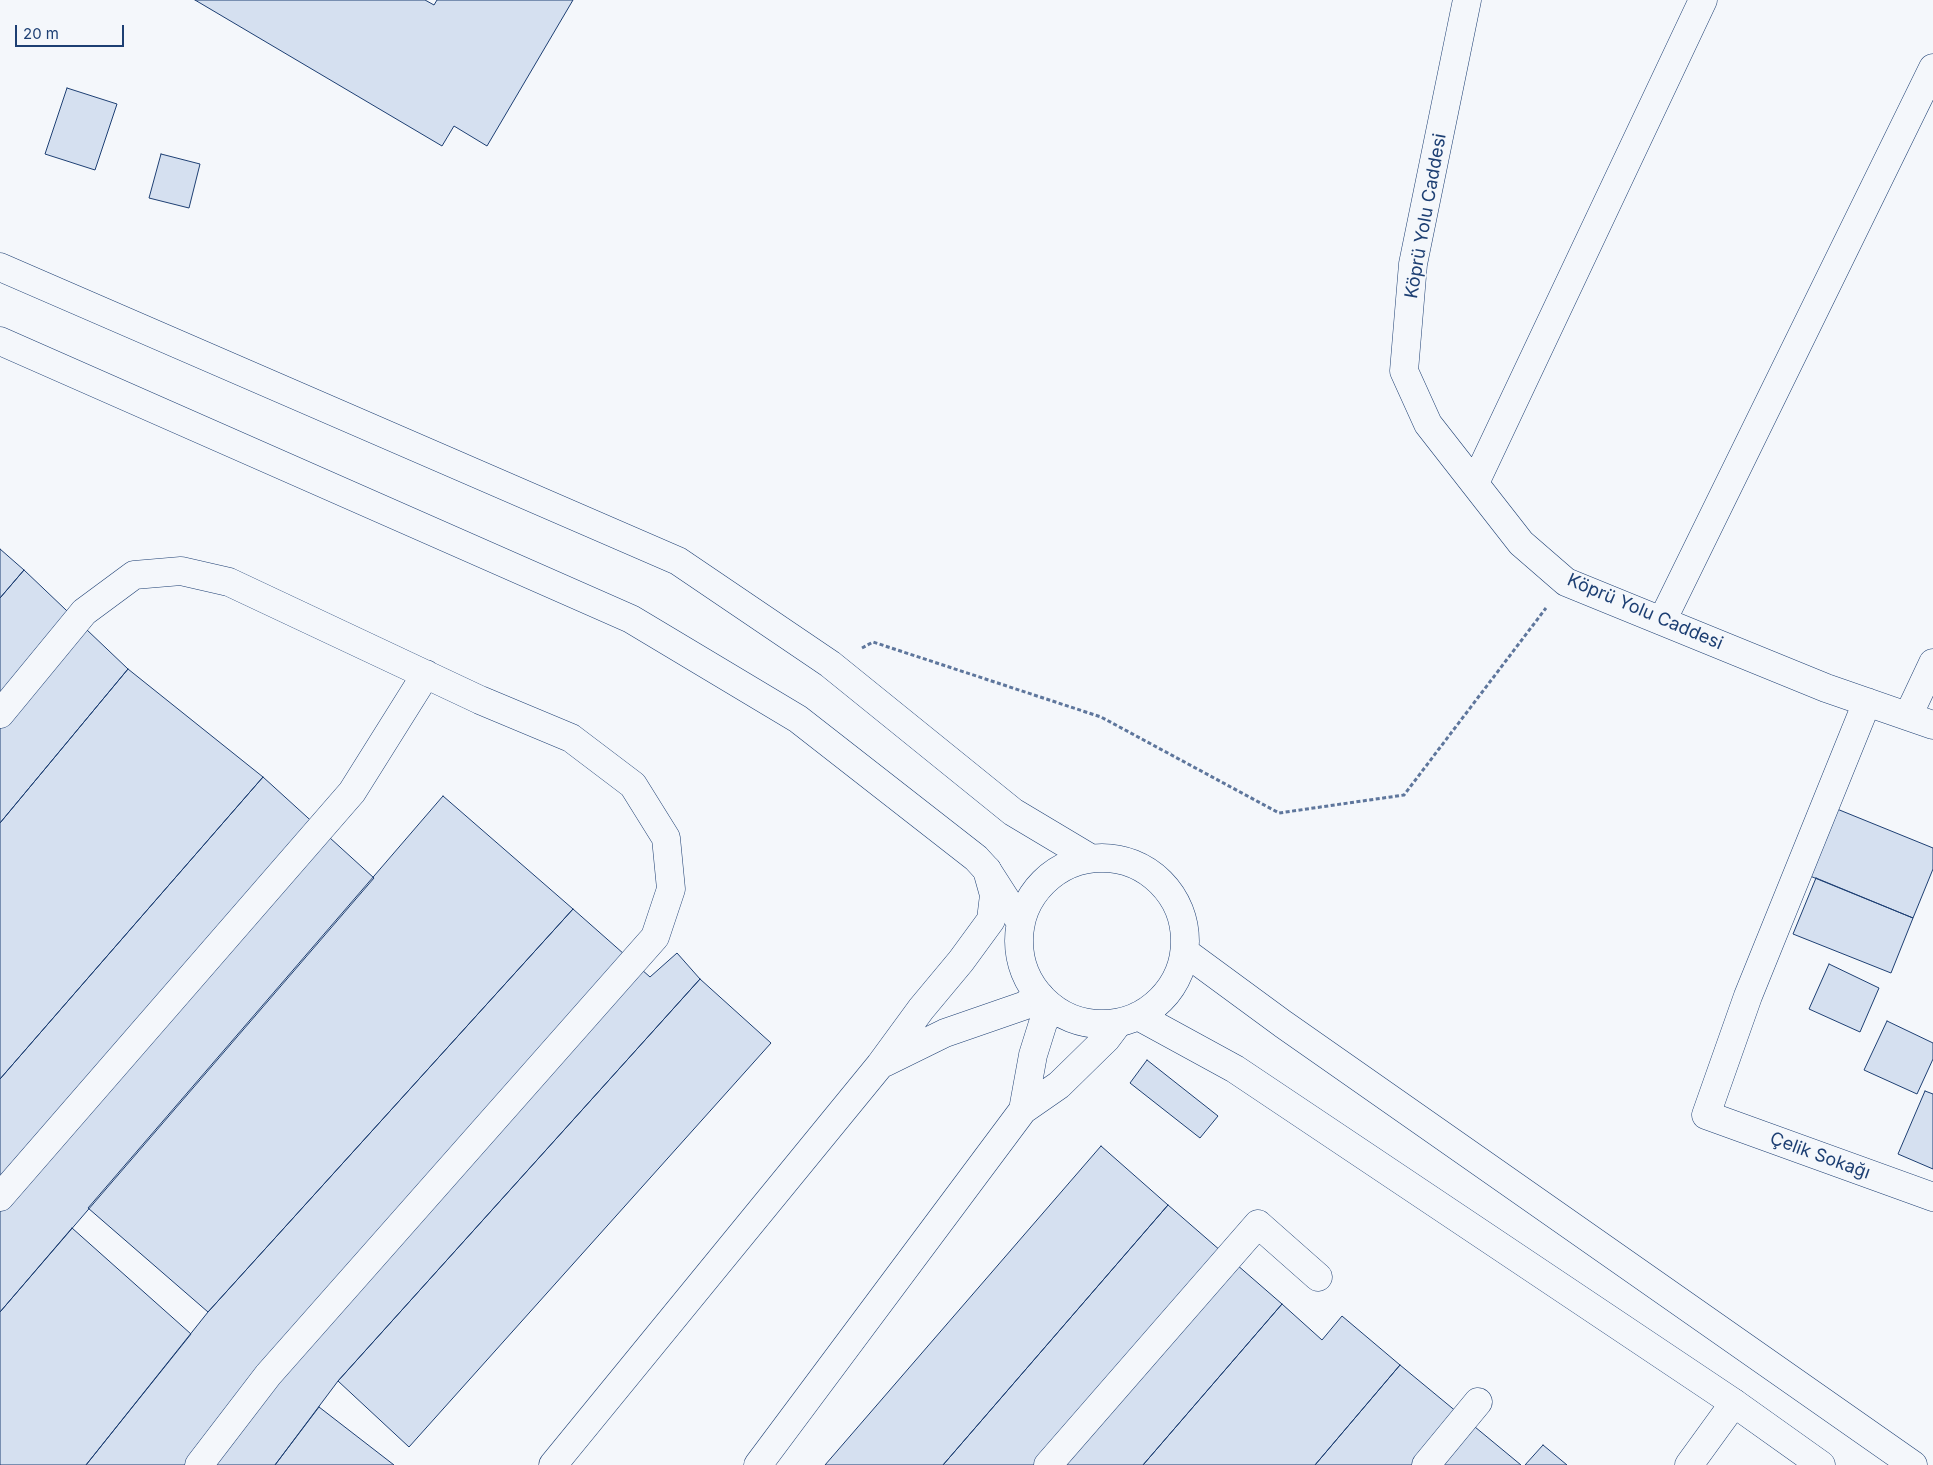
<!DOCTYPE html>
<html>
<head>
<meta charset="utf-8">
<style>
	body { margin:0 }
	#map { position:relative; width:1933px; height:1465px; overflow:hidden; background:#f4f7fb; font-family:Inter,sans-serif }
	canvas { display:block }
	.scale { position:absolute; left:15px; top:25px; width:109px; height:22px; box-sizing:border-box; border:2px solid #1d3f73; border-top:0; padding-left:6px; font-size:15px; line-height:18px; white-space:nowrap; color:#1d3f73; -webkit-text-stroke:4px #f4f7fb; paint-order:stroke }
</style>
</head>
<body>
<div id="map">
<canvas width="1933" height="1465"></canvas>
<div class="scale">20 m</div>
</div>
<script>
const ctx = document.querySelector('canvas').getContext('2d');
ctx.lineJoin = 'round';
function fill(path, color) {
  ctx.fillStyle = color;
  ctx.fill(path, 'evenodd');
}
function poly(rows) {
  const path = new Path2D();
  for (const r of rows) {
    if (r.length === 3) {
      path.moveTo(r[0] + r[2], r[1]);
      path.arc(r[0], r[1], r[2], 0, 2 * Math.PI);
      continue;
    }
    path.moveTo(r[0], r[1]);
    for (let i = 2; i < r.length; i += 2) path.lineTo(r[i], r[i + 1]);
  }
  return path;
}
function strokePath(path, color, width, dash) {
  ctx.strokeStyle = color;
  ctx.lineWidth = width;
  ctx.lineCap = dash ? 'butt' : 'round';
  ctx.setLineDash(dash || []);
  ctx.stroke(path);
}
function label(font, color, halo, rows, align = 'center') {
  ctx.font = font + ' Inter,sans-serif';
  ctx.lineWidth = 4;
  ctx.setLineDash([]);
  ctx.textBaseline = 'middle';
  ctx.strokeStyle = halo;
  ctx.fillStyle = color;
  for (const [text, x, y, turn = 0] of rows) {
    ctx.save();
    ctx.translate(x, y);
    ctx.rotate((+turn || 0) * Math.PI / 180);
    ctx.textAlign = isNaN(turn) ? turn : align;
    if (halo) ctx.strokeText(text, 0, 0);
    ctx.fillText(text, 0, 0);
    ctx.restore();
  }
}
const building = poly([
	[195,0,425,0,434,5,437,0,573,0,487,146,454,126,442,146,195,0],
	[67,88,117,104,95,170,45,154,67,88],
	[161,154,200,164,189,208,149,198,161,154],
	[0,549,24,570,0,598,0,549],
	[24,570,128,669,0,823,0,598,24,570],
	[128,669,263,777,0,1079,0,823,128,669],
	[263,777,374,878,0,1312,0,1079,263,777],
	[443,796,573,909,208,1312,88,1208,443,796],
	[1837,809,1933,848,1933,869,1913,918,1810,876,1837,809],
	[1816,878,1913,918,1891,973,1793,934,1816,878],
	[573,909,650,977,677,953,700,979,338,1381,275,1465,86,1465,208,1312,573,909],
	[1829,964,1879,988,1860,1032,1809,1009,1829,964],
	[700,979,771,1043,409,1447,338,1381,700,979],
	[1887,1021,1933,1043,1933,1059,1917,1094,1864,1070,1887,1021],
	[1147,1060,1218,1116,1200,1138,1130,1083,1147,1060],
	[1925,1091,1933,1094,1933,1169,1898,1154,1925,1091],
	[1101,1146,1168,1205,943,1465,825,1465,1101,1146],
	[1168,1205,1282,1304,1143,1465,943,1465,1168,1205],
	[72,1228,191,1334,86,1465,0,1465,0,1312,72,1228],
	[1282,1304,1322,1340,1342,1316,1400,1365,1315,1465,1143,1465,1282,1304],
	[1400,1365,1521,1465,1315,1465,1400,1365],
	[319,1407,394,1465,275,1465,319,1407],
	[1543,1445,1567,1465,1525,1465,1543,1445]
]);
fill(building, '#d5e0f0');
strokePath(building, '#1d3f73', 1);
const minor = poly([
	[1467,0,1413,264,1404,371,1428,424,1521,543,1566,582,1826,688,1933,725],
	[1475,483,1703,0],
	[1662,621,1933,68],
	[1867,702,1748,996,1706,1115,1933,1197],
	[0,714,84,612,134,575,181,571,229,582,480,700,571,738,633,785,666,838,671,889,655,937,268,1375,199,1465],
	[1908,716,1933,663],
	[884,1063,945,1033,1023,1006,1040,996],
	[1023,1110,1033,1055,1043,1023,1052,1008],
	[0,1197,352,792,426,674],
	[553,1465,880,1065,921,1009,961,961,991,920,994,895,987,870],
	[758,1465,1023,1110,1059,1085,1106,1039,1118,1023],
	[1048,1465,1258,1224,1318,1277],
	[1426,1465,1478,1402],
	[1689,1465,1734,1403]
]);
const major = poly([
	[0,267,678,561,830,664,1013,812,1090,858],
	[0,341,631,619,798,719,976,858,987,870,1021,923],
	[1102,941,83],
	[1185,952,1283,1024,1913,1465],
	[1138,1016,1235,1069,1734,1403,1821,1465]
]);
strokePath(minor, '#1d3f73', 29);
strokePath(major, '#1d3f73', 29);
strokePath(poly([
	[862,648,873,642,1101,717,1279,813,1404,795,1546,608]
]), '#5e769c', 3, [4, 2.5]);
strokePath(minor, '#f4f7fb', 28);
strokePath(major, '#f4f7fb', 28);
label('18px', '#1d3f73', '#f4f7fb', [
	["Köprü Yolu Caddesi",1426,216,-80],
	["Köprü Yolu Caddesi",1645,612,23],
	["Çelik Sokağı",1820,1156,20]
]);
</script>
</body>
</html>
